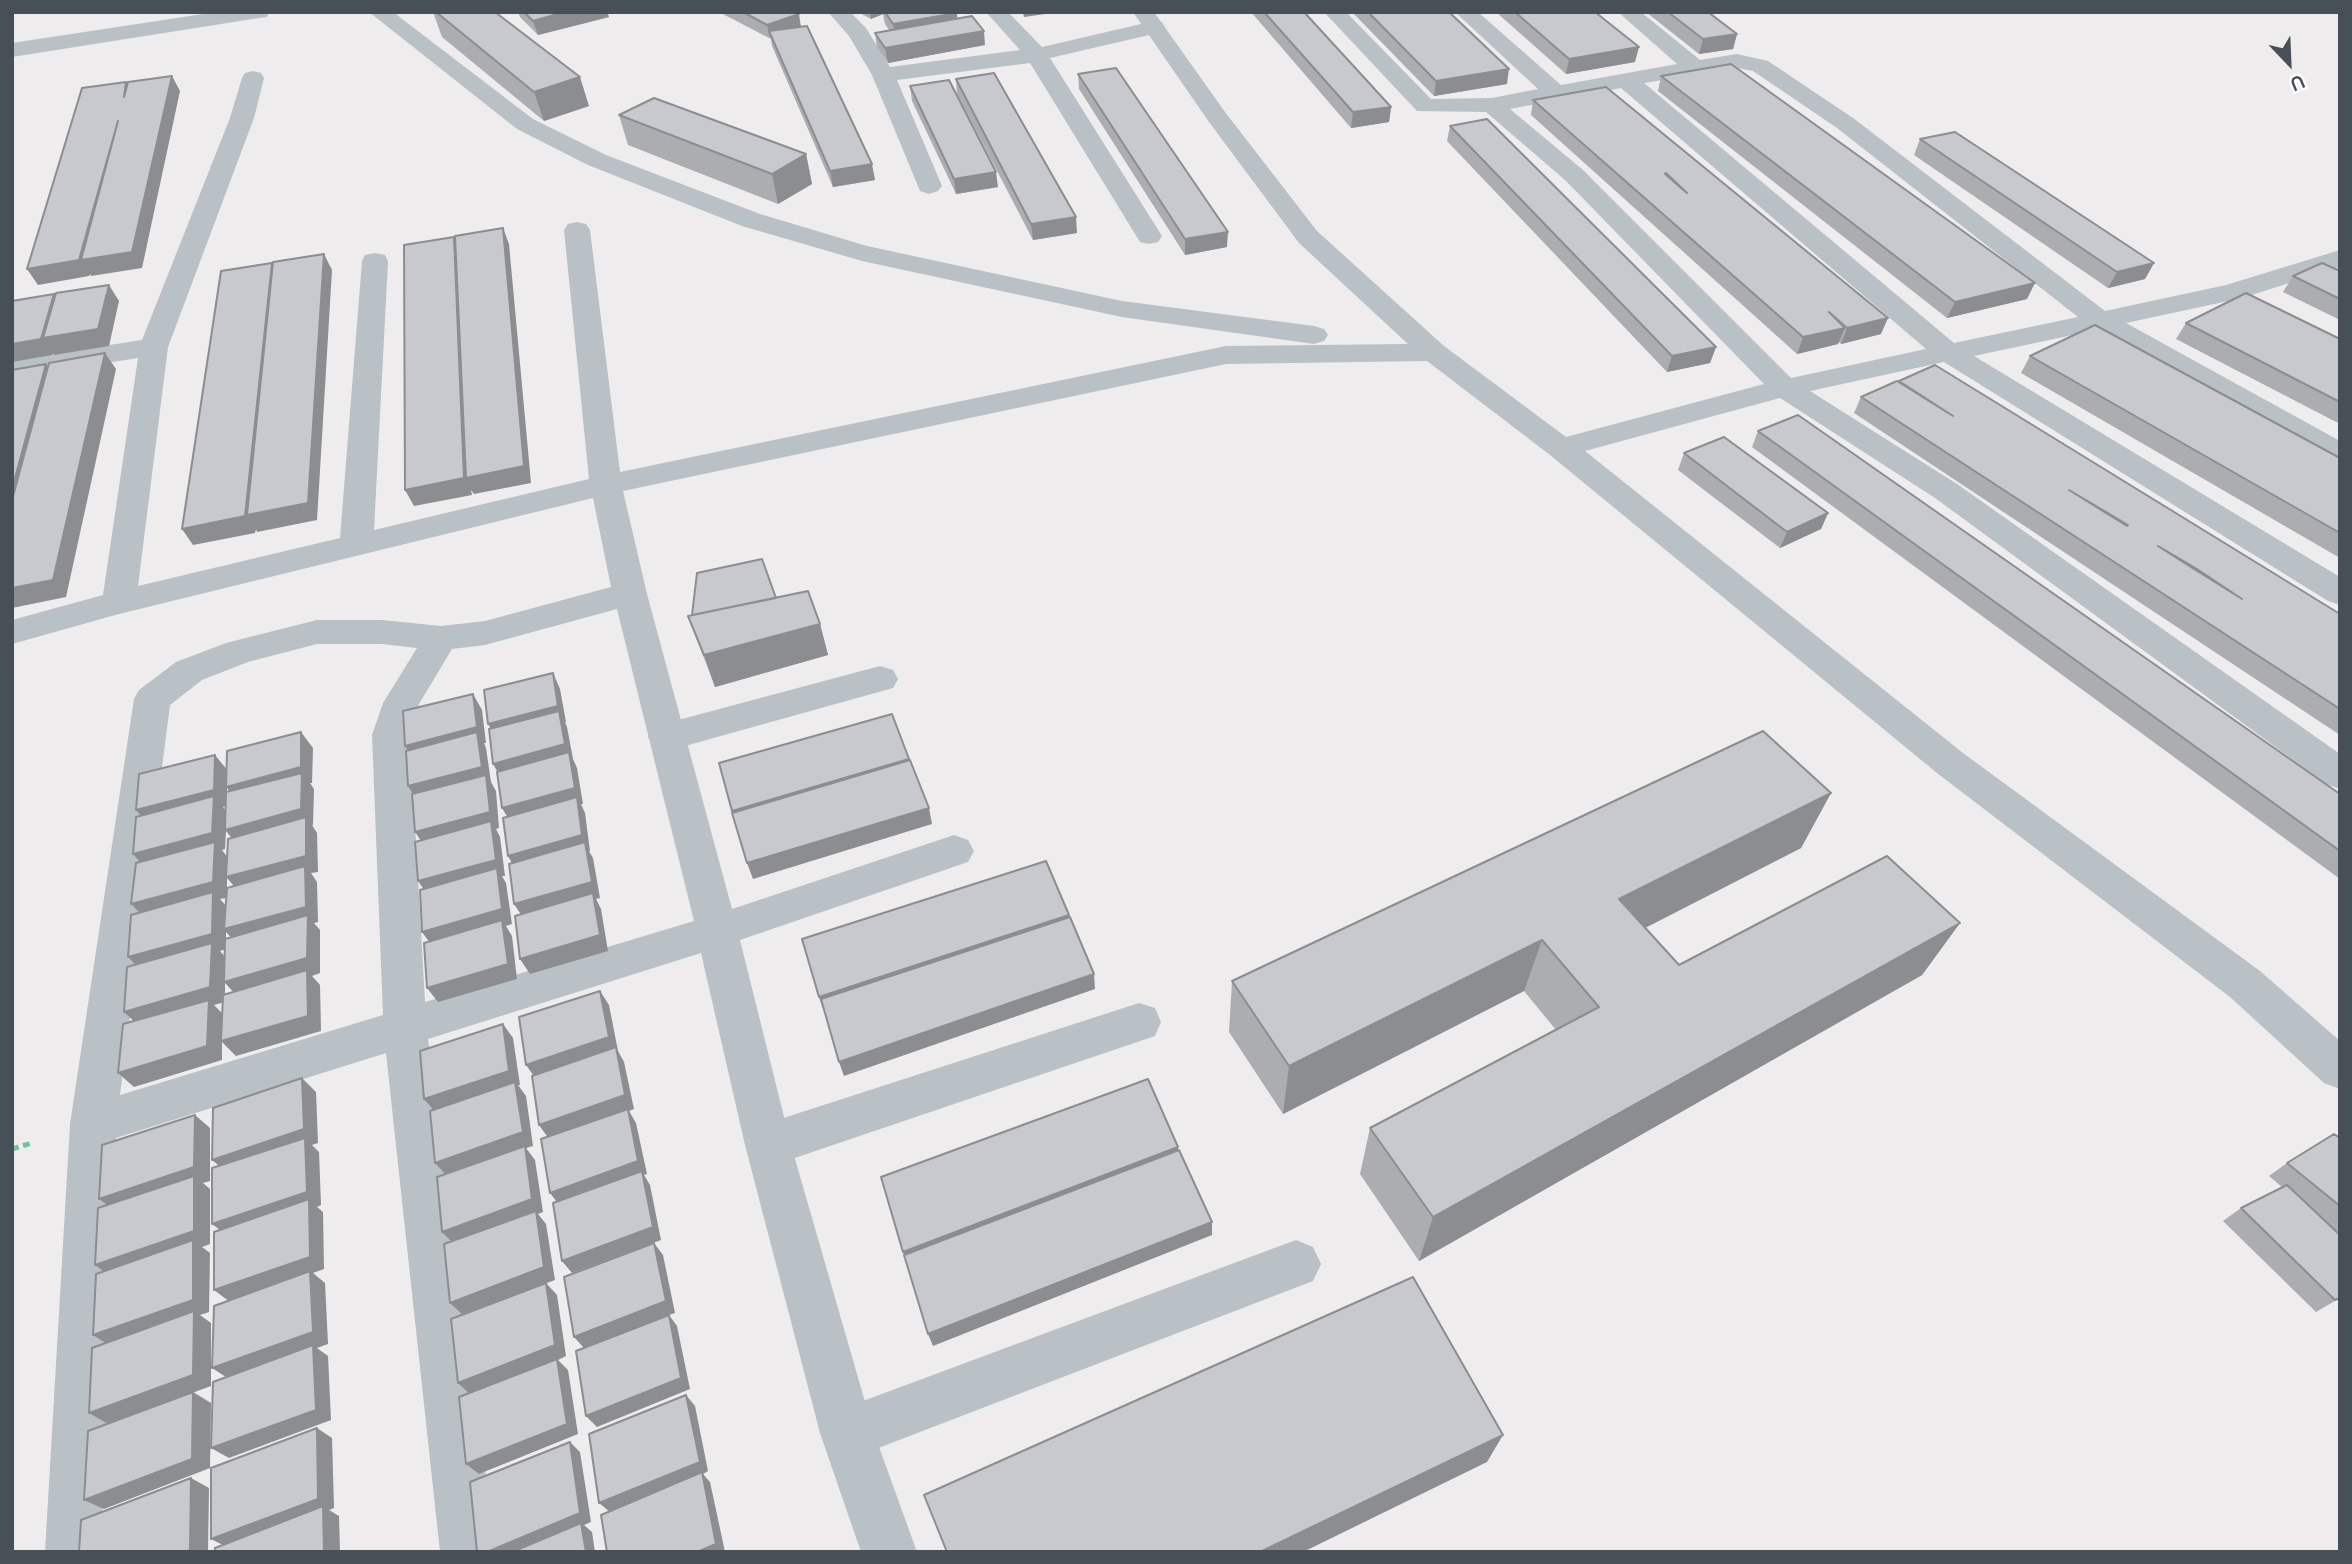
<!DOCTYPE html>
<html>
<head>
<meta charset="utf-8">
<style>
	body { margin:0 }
	#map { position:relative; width:2352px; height:1564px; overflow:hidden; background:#eeecec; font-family:Cabin,sans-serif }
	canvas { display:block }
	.frame { position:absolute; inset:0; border:14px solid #475057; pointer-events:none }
	.north { position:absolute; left:2254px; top:28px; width:70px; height:70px; -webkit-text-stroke:5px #fff; paint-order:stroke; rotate:157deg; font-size:19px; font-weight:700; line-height:28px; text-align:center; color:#475057 }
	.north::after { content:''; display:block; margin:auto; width:24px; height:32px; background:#475057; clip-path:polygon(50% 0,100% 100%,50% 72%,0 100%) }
</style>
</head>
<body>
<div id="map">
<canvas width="2352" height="1564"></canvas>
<div class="frame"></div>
<div class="north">U</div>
</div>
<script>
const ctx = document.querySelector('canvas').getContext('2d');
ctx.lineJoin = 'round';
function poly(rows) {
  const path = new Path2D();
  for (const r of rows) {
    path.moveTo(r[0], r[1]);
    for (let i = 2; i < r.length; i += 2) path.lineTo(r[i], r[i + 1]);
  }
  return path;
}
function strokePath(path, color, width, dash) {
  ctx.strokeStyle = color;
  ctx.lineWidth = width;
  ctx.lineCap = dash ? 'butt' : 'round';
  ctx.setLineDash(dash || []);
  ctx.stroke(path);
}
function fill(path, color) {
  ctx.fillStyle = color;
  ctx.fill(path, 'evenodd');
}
strokePath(poly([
	[12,1149,32,1143]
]), '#7cc19d', 5, [7, 4.5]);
fill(poly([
	[828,12,850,12,866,28,890,67,1020,50,986,12,1008,12,1042,47,1154,21,1162,22,1165,27,1162,32,1050,58,1162,236,1158,242,1149,244,1140,242,1030,63,897,80,942,186,938,191,929,194,920,191,872,75,849,36,828,12],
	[880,666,893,670,898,679,893,688,667,751,654,747,648,737,654,727,667,723,880,666],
	[1139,1003,1155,1008,1161,1022,1155,1036,768,1167,752,1160,745,1145,752,1130,768,1123,1139,1003],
	[1296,1240,1313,1247,1321,1264,1313,1281,847,1460,828,1452,820,1433,828,1414,1296,1240]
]), '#b9c1c7');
fill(poly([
	[216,12,269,12,267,17,259,18,12,57,12,43,216,12],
	[369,12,393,12,533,119,606,155,760,214,867,246,1122,301,1314,326,1324,329,1328,335,1324,341,1314,344,1122,317,862,261,742,226,588,165,517,129,369,12],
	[1133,12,1154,12,1225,112,1317,231,1444,346,1566,437,1764,384,1565,180,1486,112,1417,111,1324,12,1346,12,1431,99,1492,98,1538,89,1455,12,1478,12,1561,85,1677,64,1618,12,1641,12,1700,60,1737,54,1768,61,1853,118,2105,311,2226,285,2340,250,2340,267,2242,298,2126,323,2340,441,2340,464,2329,461,2096,330,1974,356,2340,577,2340,605,2328,601,1944,362,1810,391,1957,484,2340,754,2340,789,2326,784,1935,498,1780,398,1585,451,1963,753,2260,971,2340,1041,2340,1089,2324,1083,2230,997,1937,773,1550,455,1427,361,1226,364,623,491,647,594,732,909,954,835,968,840,974,851,968,862,740,940,791,1145,874,1433,917,1552,861,1552,820,1433,745,1145,701,953,428,1039,496,1552,440,1552,386,1053,116,1138,101,1552,45,1552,70,1124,134,699,139,690,176,662,226,643,317,620,382,620,441,626,485,621,611,587,593,498,119,614,12,644,12,620,103,595,138,358,12,378,12,360,142,340,230,118,242,78,245,73,253,71,261,73,264,78,254,118,168,347,138,586,340,538,362,261,365,255,375,253,385,255,388,261,374,530,589,479,564,230,568,224,577,222,586,224,590,230,620,472,1226,346,1408,344,1299,243,1209,122,1133,12],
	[1737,68,1753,71,1837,128,2078,317,1954,343,1644,83,1737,68],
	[1621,88,1926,349,1791,378,1583,170,1510,109,1621,88],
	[617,609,694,921,425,1002,410,735,419,704,452,649,485,645,617,609],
	[317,644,382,644,417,648,383,703,372,735,383,1015,120,1095,170,705,202,680,248,662,317,644]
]), '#b9c1c7');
fill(poly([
	[433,12,495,12,589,106,544,121,442,37],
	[518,12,607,12,609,17,538,35,520,17],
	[719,12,796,12,801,26,875,180,833,187,772,46,771,39],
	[858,12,956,12,957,18,985,45,888,63,877,47,875,33,889,30,885,24,883,14,871,19],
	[1251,12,1304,12,1391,107,1389,122,1351,128],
	[1352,12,1449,12,1507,84,1434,96],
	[1496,12,1595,12,1635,62,1566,74],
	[1646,12,1708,12,1737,34,1733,49,1699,54],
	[1078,74,1227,247,1185,255,1079,89],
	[1661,76,2027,299,1947,318,1658,91],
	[956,79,1077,233,1033,240,957,94],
	[910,86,998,187,956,194,912,101],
	[1606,87,1881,334,1841,344,1839,342,1838,344,1797,354,1531,115,1533,100],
	[619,115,806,154,812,184,778,204,628,145],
	[1450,126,1716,347,1710,363,1667,372,1447,141],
	[1920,139,2154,263,2145,279,2108,288,1914,155],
	[2340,271,2340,320,2283,292,2293,276],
	[2186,323,2340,339,2340,424,2176,339],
	[2030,356,2340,458,2340,558,2021,373],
	[1899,381,2340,614,2340,735,1854,413,1861,397,1898,382],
	[1758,431,2340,794,2340,879,1752,447],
	[1684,453,1828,513,1821,529,1780,548,1678,470],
	[776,598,820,624,828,655,715,687,688,616],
	[1831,793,1801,848,1645,928,1679,965,1960,923,1922,975,1419,1261,1360,1174,1370,1128,1556,1030,1524,991,1283,1114,1229,1032,1232,981],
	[2340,1138,2340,1234,2334,1229,2340,1298,2316,1312,2223,1221,2241,1208,2282,1187,2269,1176,2287,1163]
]), '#abadb1');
fill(poly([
	[565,12,607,12,609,17,538,35,533,21],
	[870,12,883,12,883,14,871,19],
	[1023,12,1059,12,1024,17],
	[957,13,958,27,895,39,893,24],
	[799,14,801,28,769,31,770,39,767,25],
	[984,31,985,45,888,63,885,48],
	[1737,34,1733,49,1699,54,1703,39],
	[1639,47,1635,62,1566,74,1569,59],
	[1509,69,1507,84,1434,96,1436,81],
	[172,76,180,91,142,268,91,276,90,274,89,276,38,285,27,269],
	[580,77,589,106,544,121,534,92],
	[1391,107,1389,122,1351,128,1353,112],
	[806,154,812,184,778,204,772,174],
	[872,164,875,180,833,187,830,171],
	[996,172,998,187,956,194,954,179],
	[1076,217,1077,233,1033,240,1031,224],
	[503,228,509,244,531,483,474,494,471,490,472,495,414,506,405,490,454,237,460,252],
	[1228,232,1227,247,1185,255,1185,239],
	[324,254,332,270,317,520,257,532,256,529,255,533,193,545,182,529,272,263,280,279],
	[2154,263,2145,279,2108,288,2117,272],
	[2035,283,2027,299,1947,318,1955,302],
	[109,285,119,301,109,346,54,355,53,353,52,355,12,362,12,344,54,294,64,310],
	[1888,318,1881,334,1841,344,1847,328],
	[1845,328,1838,344,1797,354,1803,337],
	[1716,347,1710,363,1667,372,1672,356],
	[105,353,116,369,66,597,12,608,12,588],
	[46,364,58,380,12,555,12,489],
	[1828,513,1821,529,1780,548,1787,532],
	[820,624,828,655,715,687,704,655],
	[553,673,560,689,566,722,565,722,567,727,573,759,577,768,583,804,581,804,585,813,590,851,589,851,593,858,600,898,596,899,601,909,608,951,530,974,520,959,524,919,514,904,517,872,508,856,511,823,502,808,502,780,493,764,497,740,488,724],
	[473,694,482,710,486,743,484,743,486,748,491,782,496,791,499,828,496,829,500,837,505,876,502,876,506,883,512,924,506,926,512,936,517,979,438,1002,427,988,433,947,422,932,429,897,418,881,426,848,415,832,418,802,408,786,415,762,405,746],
	[301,732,313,748,312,783,310,783,314,789,313,825,312,825,317,833,318,872,311,873,317,882,318,922,314,923,320,930,320,973,312,976,320,985,321,1031,236,1056,222,1042,222,1060,134,1087,118,1073,139,1026,124,1012,143,972,128,957,146,919,131,904,147,870,133,854,150,826,136,810,215,755,228,771],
	[227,788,239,803,227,812,223,807,227,806],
	[226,831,238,846,228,858,222,850,225,849],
	[227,878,240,893,227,907,220,899,227,898],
	[226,932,238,945,226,958,220,951,226,949],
	[225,983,238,997,223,1014,214,1005,225,1002],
	[909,759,912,775,738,827,732,811],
	[1831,793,1801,848,1598,952,1619,899],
	[929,808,932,824,753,879,747,863],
	[1069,915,1070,930,824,1012,819,997],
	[1960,923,1922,975,1419,1261,1433,1217],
	[1542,940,1524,991,1283,1114,1289,1066],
	[1094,974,1095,989,844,1076,839,1062],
	[600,991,609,1005,618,1051,624,1062,634,1109,629,1111,636,1123,647,1174,644,1175,650,1185,661,1240,572,1273,562,1261,560,1206,550,1193,549,1139,539,1125,536,1079,526,1065],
	[503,1024,513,1038,520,1085,518,1085,526,1096,533,1146,526,1148,535,1160,543,1212,538,1214,546,1224,555,1280,462,1314,450,1303,454,1244,442,1232,447,1176,435,1163,436,1113,424,1099],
	[302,1078,316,1092,318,1143,312,1145,319,1152,321,1205,317,1207,323,1212,324,1269,313,1273,325,1283,328,1344,317,1348,328,1356,331,1420,229,1458,211,1448,229,1379,212,1368,230,1302,214,1290,228,1236,212,1224,228,1173,212,1160],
	[195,1115,210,1128,210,1181,203,1183,210,1189,210,1244,202,1247,210,1253,209,1312,200,1315,211,1323,211,1386,108,1424,89,1413,112,1347,93,1335,113,1278,95,1265,117,1212,99,1199],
	[1178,1147,1178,1160,907,1265,903,1252],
	[1212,1222,1212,1235,933,1346,928,1334],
	[654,1243,663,1255,675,1313,669,1315,677,1326,690,1389,597,1427,586,1416,584,1348,574,1337],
	[546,1283,557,1295,566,1356,558,1360,568,1370,578,1434,479,1474,466,1464,470,1394,458,1383],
	[193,1392,211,1403,210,1468,104,1509,84,1500],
	[686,1395,695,1406,708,1471,703,1474,710,1482,725,1552,697,1552,610,1512,599,1503],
	[317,1428,332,1438,334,1508,329,1510,339,1516,340,1552,229,1548,211,1539],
	[1503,1435,1487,1462,1303,1552,1260,1552],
	[570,1442,580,1452,591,1522,584,1525,592,1532,595,1552,487,1552],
	[191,1478,209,1488,208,1552,184,1552]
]), '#8b8d90');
const building = poly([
	[436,12,495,12,580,77,534,92,436,12],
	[524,12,565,12,533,21,524,12],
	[743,12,796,12,799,14,767,25,743,12],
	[885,12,956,12,957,13,893,24,885,12],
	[1264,12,1304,12,1391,107,1353,112,1264,12],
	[1368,12,1449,12,1509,69,1436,81,1368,12],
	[1515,12,1595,12,1639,47,1569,59,1515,12],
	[1668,12,1708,12,1737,34,1703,39,1668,12],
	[972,16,984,31,885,48,875,33,972,16],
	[807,26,872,164,830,171,769,31,807,26],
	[1731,64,2035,283,1955,302,1661,76,1731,64],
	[1116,68,1228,232,1185,239,1078,74,1116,68],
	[994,73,1076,217,1031,224,956,79,994,73],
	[172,76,132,252,81,260,118,121,79,260,27,269,82,88,126,82,124,97,128,82,172,76],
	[949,80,996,172,954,179,910,86,949,80],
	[1606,87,1888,318,1847,328,1829,312,1845,328,1803,337,1533,100,1606,87],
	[1666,173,1687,193,1665,174,1666,173],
	[654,98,806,154,772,174,619,115,654,98],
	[1487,119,1716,347,1672,356,1450,126,1487,119],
	[1955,132,2154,263,2117,272,1920,139,1955,132],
	[503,228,524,466,466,478,455,236,503,228],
	[454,237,464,478,405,490,404,245,454,237],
	[324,254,308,503,247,515,273,262,324,254],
	[272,263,245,516,182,529,221,271,272,263],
	[2322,263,2340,271,2340,299,2293,276,2322,263],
	[109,285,98,329,43,338,56,293,109,285],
	[2246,293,2340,339,2340,402,2186,323,2246,293],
	[54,294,41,339,12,344,12,301,54,294],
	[2095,325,2340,458,2340,533,2030,356,2095,325],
	[105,353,53,580,12,588,12,500,49,363,105,353],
	[46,364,12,489,12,370,46,364],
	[1935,365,2340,614,2340,709,1861,397,1897,381,1953,416,1899,381,1935,365],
	[2069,490,2128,525,2127,526,2069,490],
	[2158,546,2197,569,2242,599,2194,569,2158,546],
	[1798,415,2340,794,2340,851,1758,431,1798,415],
	[1724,437,1828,513,1787,532,1684,453,1724,437],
	[762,559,776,598,692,615,697,573,762,559],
	[808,591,820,624,704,655,688,616,808,591],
	[553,673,558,706,488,724,484,690,553,673],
	[473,694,477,727,405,746,403,711,473,694],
	[559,711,565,744,493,764,489,729,559,711],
	[892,714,909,759,732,811,719,763,892,714],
	[1763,731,1831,793,1619,899,1679,965,1887,856,1960,923,1433,1217,1370,1128,1599,1007,1542,940,1289,1066,1232,981,1763,731],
	[301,732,301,767,226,787,227,751,301,732],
	[477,732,482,767,408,786,406,751,477,732],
	[569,752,575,788,502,808,497,772,569,752],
	[215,755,214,790,136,810,139,774,215,755],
	[910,760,929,808,747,863,732,813,910,760],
	[302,773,301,809,225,830,226,792,302,773],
	[486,775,490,812,415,832,412,794,486,775],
	[214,796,212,833,133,854,136,817,214,796],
	[577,797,582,835,508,856,503,818,577,797],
	[306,817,306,856,226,877,228,839,306,817],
	[491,821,496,860,418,881,415,842,491,821],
	[215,842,213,882,131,904,136,863,215,842],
	[585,842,592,882,514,904,509,864,585,842],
	[1046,861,1069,915,819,997,802,939,1046,861],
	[305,866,306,907,224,929,227,888,305,866],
	[497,868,502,909,422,932,420,890,497,868],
	[213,892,212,934,128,957,131,915,213,892],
	[593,893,600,935,520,959,515,916,593,893],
	[308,915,307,958,224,982,225,939,308,915],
	[1070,917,1094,974,839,1062,821,999,1070,917],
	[502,920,508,964,427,988,424,943,502,920],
	[212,943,210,987,124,1012,127,967,212,943],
	[307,970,308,1016,221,1041,223,995,307,970],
	[600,991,609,1037,526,1065,519,1017,600,991],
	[209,1000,207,1046,118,1073,123,1024,209,1000],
	[503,1024,509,1071,424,1099,420,1051,503,1024],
	[616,1047,625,1095,539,1125,532,1076,616,1047],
	[302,1078,304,1129,212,1160,213,1108,302,1078],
	[1148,1079,1178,1147,903,1252,881,1177,1148,1079],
	[515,1082,523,1132,435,1163,430,1111,515,1082],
	[628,1109,638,1161,550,1193,541,1139,628,1109],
	[195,1115,194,1167,99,1199,102,1145,195,1115],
	[2334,1134,2340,1138,2340,1206,2287,1163,2334,1134],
	[305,1138,307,1192,212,1224,212,1168,305,1138],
	[525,1146,532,1199,442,1232,437,1177,525,1146],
	[1179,1150,1212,1222,928,1334,904,1255,1179,1150],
	[642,1171,653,1227,562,1261,553,1203,642,1171],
	[194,1176,194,1231,95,1265,98,1208,194,1176],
	[2287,1185,2340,1235,2340,1298,2335,1300,2241,1208,2287,1185],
	[309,1199,310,1257,214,1290,214,1232,309,1199],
	[536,1211,544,1267,450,1303,444,1244,536,1211],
	[193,1240,193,1300,93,1335,96,1274,193,1240],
	[654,1243,666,1301,574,1337,564,1277,654,1243],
	[310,1271,313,1332,212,1368,214,1306,310,1271],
	[1413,1277,1503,1435,1260,1552,947,1552,924,1495,1413,1277],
	[546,1283,555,1345,458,1383,451,1319,546,1283],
	[194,1311,193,1375,89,1413,92,1348,194,1311],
	[669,1315,681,1378,586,1416,576,1351,669,1315],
	[313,1345,316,1410,211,1448,213,1382,313,1345],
	[557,1359,567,1424,466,1464,459,1397,557,1359],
	[193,1392,192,1459,84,1500,88,1431,193,1392],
	[686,1395,700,1462,599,1503,589,1434,686,1395],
	[317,1428,318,1499,211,1539,211,1468,317,1428],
	[570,1442,580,1513,487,1552,477,1552,470,1482,570,1442],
	[702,1472,716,1544,697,1552,607,1552,601,1515,702,1472],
	[191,1478,190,1550,184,1552,79,1552,81,1520,191,1478],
	[323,1506,324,1552,215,1552,215,1548,323,1506],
	[581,1523,586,1552,512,1552,581,1523]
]);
fill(building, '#c7c9ce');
strokePath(building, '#8b8d90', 2);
</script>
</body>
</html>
